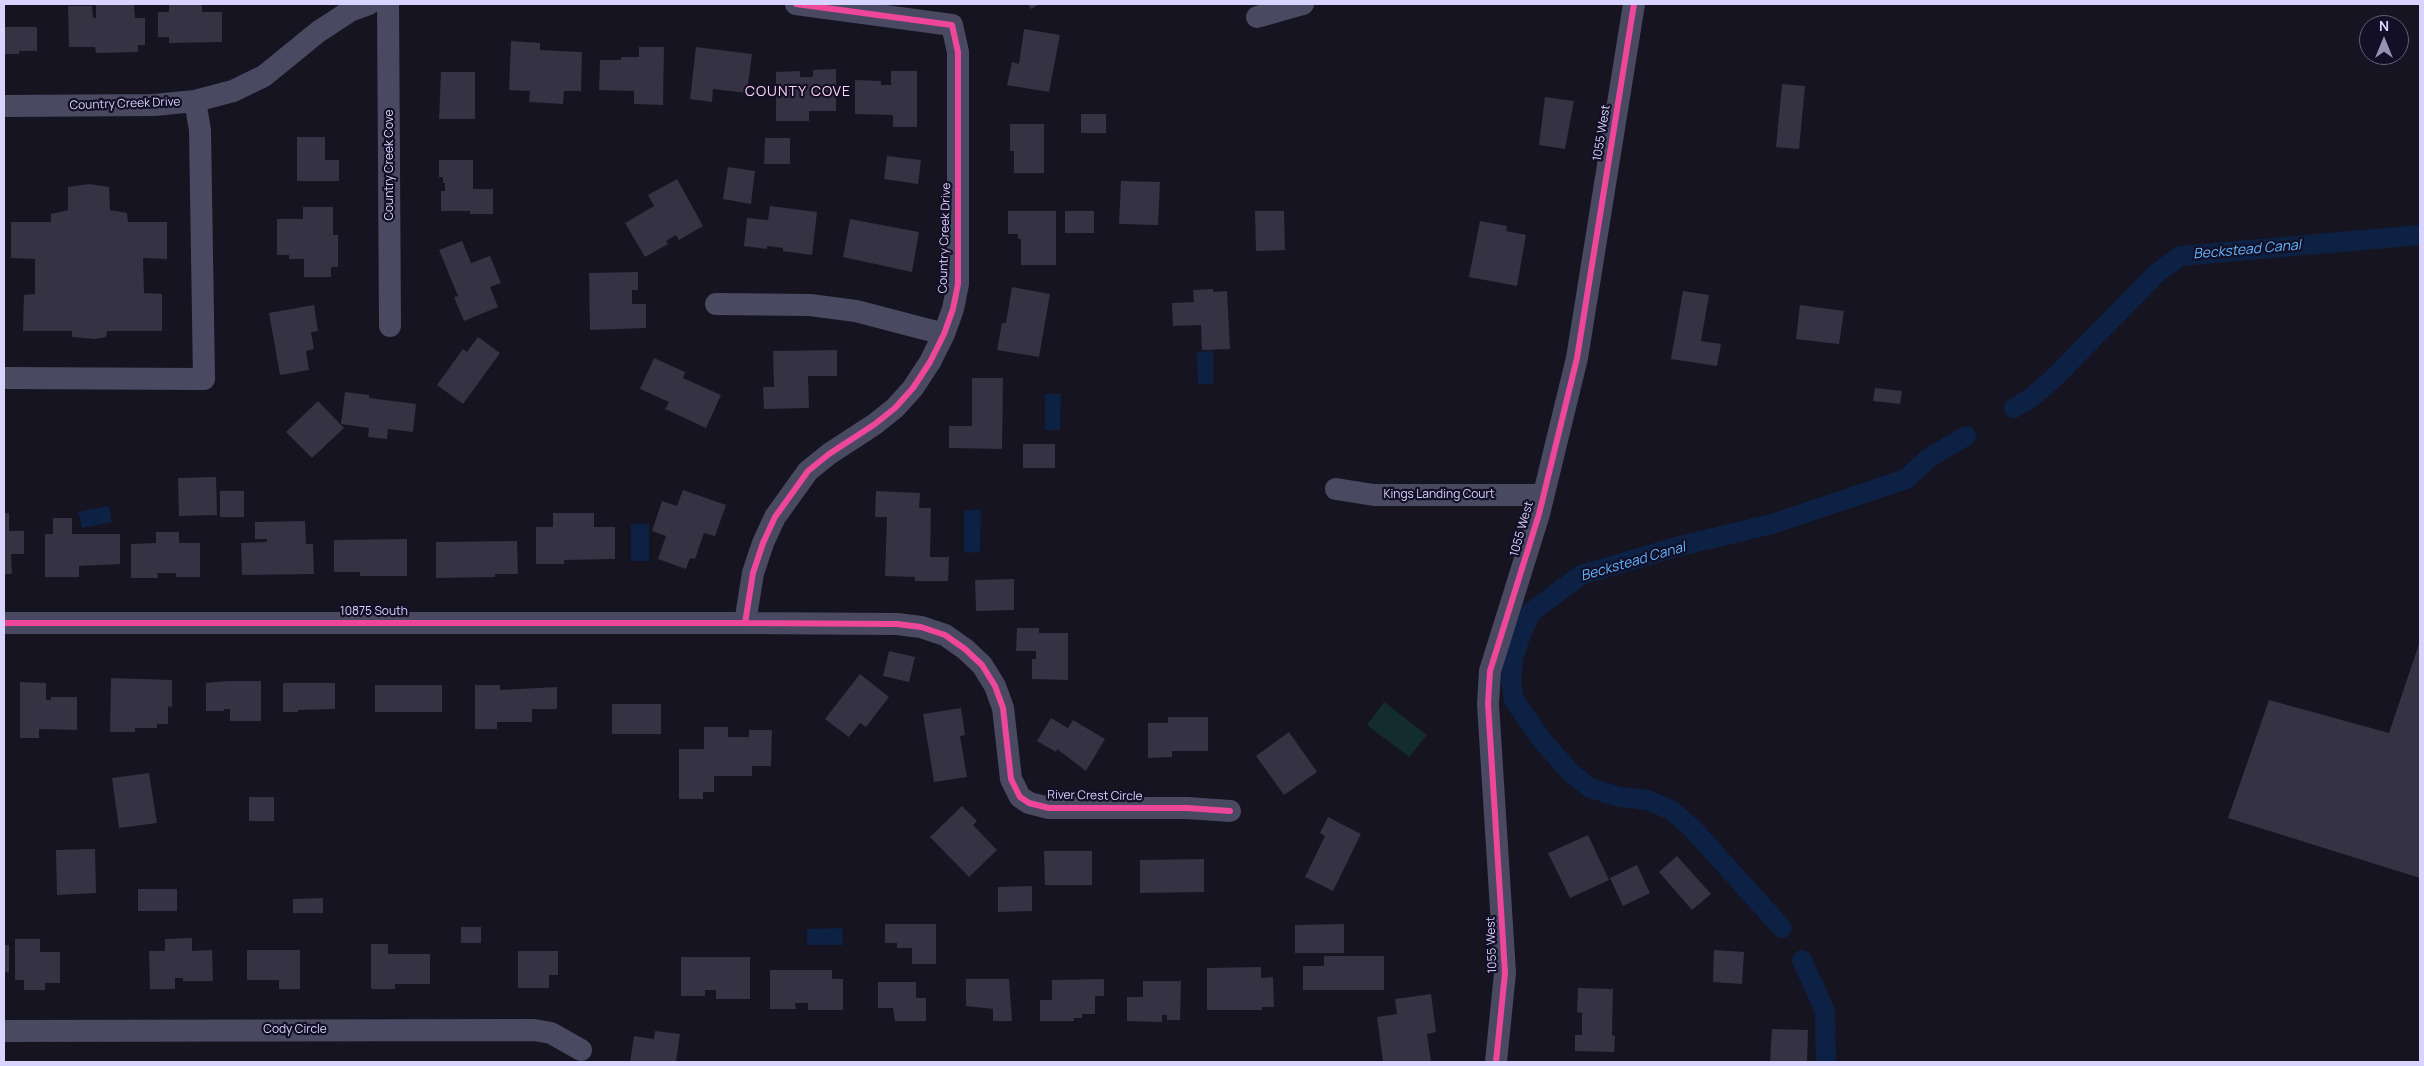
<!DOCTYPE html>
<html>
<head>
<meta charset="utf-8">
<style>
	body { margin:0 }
	#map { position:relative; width:2424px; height:1066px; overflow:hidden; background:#161421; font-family:Manrope,sans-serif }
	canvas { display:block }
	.frame { position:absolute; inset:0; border:5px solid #d9d4ff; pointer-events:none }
	.north { position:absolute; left:2359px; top:15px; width:50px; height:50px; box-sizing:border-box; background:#130f26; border:1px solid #625e7d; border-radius:50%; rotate:0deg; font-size:14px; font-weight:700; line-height:20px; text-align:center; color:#d9d4ff }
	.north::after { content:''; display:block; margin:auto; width:18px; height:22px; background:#9591b1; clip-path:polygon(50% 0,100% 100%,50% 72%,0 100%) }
</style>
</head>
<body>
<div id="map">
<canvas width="2424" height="1066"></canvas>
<div class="frame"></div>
<div class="north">N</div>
</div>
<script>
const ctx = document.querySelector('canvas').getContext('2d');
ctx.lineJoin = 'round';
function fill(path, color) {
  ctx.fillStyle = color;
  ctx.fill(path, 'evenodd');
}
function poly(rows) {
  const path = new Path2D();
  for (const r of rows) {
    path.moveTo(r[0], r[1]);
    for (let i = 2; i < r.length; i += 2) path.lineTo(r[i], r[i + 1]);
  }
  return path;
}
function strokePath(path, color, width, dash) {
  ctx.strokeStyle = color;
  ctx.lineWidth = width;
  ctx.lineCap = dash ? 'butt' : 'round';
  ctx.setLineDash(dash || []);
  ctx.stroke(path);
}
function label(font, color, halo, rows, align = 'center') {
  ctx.font = font + ' Manrope,sans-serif';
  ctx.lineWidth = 4.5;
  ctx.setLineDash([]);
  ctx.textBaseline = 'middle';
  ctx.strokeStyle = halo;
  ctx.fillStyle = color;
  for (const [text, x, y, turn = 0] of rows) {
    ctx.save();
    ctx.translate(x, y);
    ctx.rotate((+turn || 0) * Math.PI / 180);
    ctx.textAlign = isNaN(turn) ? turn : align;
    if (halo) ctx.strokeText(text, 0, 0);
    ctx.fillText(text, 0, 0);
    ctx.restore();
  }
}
fill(poly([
	[1384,702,1427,735,1409,757,1367,725]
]), '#132c2d');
fill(poly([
	[1213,351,1213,384,1198,384,1197,352],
	[1045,394,1061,394,1060,430,1045,430],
	[109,506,112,522,82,528,78,512],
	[964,510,981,510,980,553,964,552],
	[631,524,649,524,649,561,631,561],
	[842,928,843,945,807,945,807,929]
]), '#0d2144');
strokePath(poly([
	[2014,408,2032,397,2054,378,2157,273,2180,256,2420,235],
	[1782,928,1691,827,1671,810,1647,800,1620,797,1590,788,1571,773,1541,739,1514,700,1511,680,1513,658,1520,637,1531,612,1581,575,1676,547,1772,524,1906,479,1929,458,1966,436],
	[1802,960,1825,1011,1826,1062]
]), '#0d2144', 20);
fill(poly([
	[169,4,202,4,202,12,222,12,222,42,169,43,169,37,158,37,158,12,169,12],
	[1028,4,1040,4,1031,9],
	[96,5,134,5,135,18,145,18,145,45,138,45,138,52,96,53,95,47,69,47,68,6,92,6,93,18,96,18],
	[4,27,37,27,37,51,19,51,19,54,4,54],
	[1024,29,1060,35,1049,92,1007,85,1012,62,1019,64],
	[511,41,540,43,540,50,582,52,581,91,564,91,563,104,529,102,530,91,509,90],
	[639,47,664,47,663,105,634,104,634,91,599,90,600,60,621,60,621,57,639,57],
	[696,47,752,54,747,93,713,89,712,102,690,99],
	[836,69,836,111,809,111,809,121,776,121,776,72,800,71,800,77,813,77,813,70],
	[891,71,917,71,917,127,893,127,893,115,855,114,855,80,881,81,881,85,891,85],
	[441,72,475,72,475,119,439,119],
	[1782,84,1805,86,1799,149,1776,147],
	[1545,97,1574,101,1565,149,1539,145],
	[1081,114,1106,114,1106,133,1081,133],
	[1010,124,1044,124,1044,173,1014,173,1014,151,1010,151],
	[297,137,325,137,325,160,339,160,339,181,297,181],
	[765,138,790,138,790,164,764,164],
	[887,156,921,160,918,184,884,179],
	[439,160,473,160,473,189,493,189,493,214,470,214,470,211,441,211,441,191,445,191,445,183,443,183,443,177,439,177],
	[728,167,755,171,751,204,723,199],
	[677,179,703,226,679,240,676,235,666,241,668,244,645,257,625,223,654,206,648,195],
	[1121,181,1160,182,1158,225,1119,224],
	[89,184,109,187,110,210,127,213,128,222,167,222,167,259,143,258,144,293,162,294,162,331,107,331,106,337,95,339,72,337,72,331,23,331,24,295,35,294,35,259,11,258,11,222,51,222,51,214,68,210,68,187],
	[770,206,817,212,812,255,783,251,783,248,767,246,767,249,744,246,747,218,768,220],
	[303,207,333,207,333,235,338,235,338,267,331,267,331,277,304,277,304,259,289,259,289,255,277,255,277,219,303,219],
	[1008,211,1056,211,1056,265,1021,265,1021,239,1018,239,1018,234,1008,234],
	[1065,211,1094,211,1094,233,1065,233],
	[1255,211,1284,211,1285,250,1256,251],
	[850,219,919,232,912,272,843,257],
	[1480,221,1507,226,1506,231,1526,235,1517,286,1469,277],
	[462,241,471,263,490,256,501,283,490,287,498,307,464,321,454,297,458,296,439,250],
	[638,272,638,290,632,290,632,304,646,304,646,328,590,330,589,273],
	[1012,287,1050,294,1039,357,997,350,1002,323,1006,323],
	[1213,289,1213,292,1227,291,1230,349,1202,350,1201,325,1173,326,1172,303,1194,302,1193,290],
	[1683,291,1709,295,1701,341,1721,344,1717,366,1671,359],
	[314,305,318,331,311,332,314,349,306,351,309,370,280,375,269,313],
	[1800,305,1844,311,1839,344,1796,339],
	[478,337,500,353,463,404,437,385,463,349,467,352],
	[837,350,837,376,808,376,809,408,764,409,763,387,774,387,773,351],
	[654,358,685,372,683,378,721,395,706,428,665,409,669,402,640,389],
	[972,378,1003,378,1002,449,949,448,949,426,972,426],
	[1875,388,1902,391,1900,404,1873,401],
	[345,392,369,395,369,398,416,404,413,432,388,429,387,439,368,437,369,428,341,424],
	[318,401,344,428,312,458,286,432],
	[1023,444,1055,444,1055,468,1023,468],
	[216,477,217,515,179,516,178,478],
	[683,490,726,505,715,536,704,533,695,559,690,558,686,569,658,559,666,536,652,531,662,501,677,506],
	[220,491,244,491,244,517,220,517],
	[876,491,920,493,919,508,931,508,930,557,949,557,948,581,915,581,915,577,885,576,887,517,875,517],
	[4,513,9,513,9,531,24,531,24,554,11,554,12,574,4,574],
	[553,513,594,513,594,527,615,527,615,559,564,560,564,564,536,564,536,527,553,527],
	[53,518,72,518,72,534,120,534,120,564,79,566,79,577,45,577,45,534,53,534],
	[305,521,306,544,313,544,314,574,242,575,241,543,267,542,267,539,255,539,255,522],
	[156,532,179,532,179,543,200,543,200,577,176,577,176,573,157,573,158,578,131,578,131,544,156,543],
	[407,539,407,576,360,576,360,572,334,572,334,540],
	[517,541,518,574,495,574,495,577,436,578,436,542],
	[1014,579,1014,610,976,611,975,580],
	[1017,628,1039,628,1039,633,1068,633,1068,680,1032,679,1032,659,1036,659,1036,651,1016,651],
	[2420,641,2420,878,2228,818,2269,700,2389,733],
	[889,651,915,657,909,682,883,676],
	[860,674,889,697,866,727,860,723,849,737,825,719],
	[111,678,172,680,172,707,168,706,168,724,157,724,157,728,135,728,135,732,110,732],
	[228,681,261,681,261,721,230,721,230,709,224,709,224,711,206,711,206,683],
	[20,682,46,683,46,700,51,700,51,697,77,697,77,730,39,729,39,738,20,738],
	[283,683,335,683,335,709,298,710,298,712,283,712],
	[375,685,442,685,442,712,375,712],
	[475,685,500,685,500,690,557,687,557,709,532,709,532,722,497,722,497,729,475,729],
	[612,704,661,704,661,734,612,734],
	[961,708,965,735,960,736,967,777,934,782,923,714],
	[1168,717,1208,717,1208,751,1172,751,1172,757,1148,758,1148,723,1168,723],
	[1051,718,1068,728,1073,720,1105,739,1086,771,1057,749,1056,752,1037,741],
	[704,727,728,727,728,737,749,737,749,730,772,730,771,766,752,766,752,776,714,776,714,792,703,792,703,799,679,799,679,749,704,749],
	[1289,732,1317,772,1284,795,1256,756],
	[149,773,157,823,119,828,112,778],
	[249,797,274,797,274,821,249,821],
	[962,806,977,821,973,825,997,850,969,877,930,837],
	[1328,817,1361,834,1333,891,1305,877,1325,836,1320,833],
	[1588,835,1609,880,1570,898,1548,853],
	[95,849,96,893,57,895,56,850],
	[1044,851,1092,851,1092,885,1045,885],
	[1677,856,1711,894,1692,910,1659,872],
	[1204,859,1204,892,1140,893,1140,860],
	[1637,865,1650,893,1623,906,1610,878],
	[1032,886,1032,911,998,912,998,887],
	[138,889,177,889,177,911,138,911],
	[323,898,323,913,293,913,293,899],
	[885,924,936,924,936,964,912,964,912,948,897,948,897,943,885,943],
	[1344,924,1344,953,1295,953,1295,925],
	[461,927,481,927,481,943,461,943],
	[192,938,192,951,212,950,213,981,183,981,183,978,175,978,175,989,150,989,149,951,165,951,165,939],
	[15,939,40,939,40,952,60,952,60,983,45,983,45,990,24,990,24,980,15,980],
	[371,944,388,944,388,954,430,954,430,984,395,984,395,989,371,989],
	[4,945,9,945,9,972,4,972],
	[247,950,300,950,300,989,279,989,279,980,247,980],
	[1714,950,1744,952,1742,984,1713,982],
	[518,951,558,951,558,975,549,975,549,988,518,988],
	[1324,956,1384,956,1384,990,1303,990,1303,966,1324,966],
	[681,957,750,957,750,999,716,999,716,990,705,990,705,996,681,996],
	[1261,967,1261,978,1273,977,1274,1007,1262,1007,1262,1010,1207,1010,1207,968],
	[770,970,832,970,832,979,843,979,843,1010,808,1010,808,1003,795,1003,796,1009,770,1009],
	[966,979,1009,979,1012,1021,993,1021,993,1009,966,1006],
	[1104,979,1104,996,1095,996,1095,1014,1082,1014,1082,1018,1074,1018,1074,1021,1040,1021,1040,1000,1052,1000,1052,980],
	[1143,981,1181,981,1180,1020,1167,1020,1167,1015,1162,1015,1162,1022,1127,1021,1127,997,1143,997],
	[878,982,916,982,916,998,926,998,926,1021,895,1021,893,1008,878,1008],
	[1578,988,1613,989,1612,1035,1615,1036,1614,1052,1575,1051,1575,1035,1582,1035,1582,1013,1577,1012],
	[1431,994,1436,1032,1427,1034,1431,1062,1383,1062,1377,1017,1397,1014,1395,999],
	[1772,1029,1808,1030,1807,1062,1770,1062],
	[655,1031,680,1034,676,1062,630,1062,634,1036,654,1039]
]), '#343243');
strokePath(poly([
	[388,4,390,326],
	[1257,17,1303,4],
	[4,106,154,105,195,101,233,91,264,76,318,32,350,11,369,4],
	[716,304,810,305,856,311,944,334],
	[4,378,204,379,200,130,195,101],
	[1336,489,1374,495,1543,495],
	[4,623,745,623,897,624,921,627,945,635,965,649,982,665,995,686,1003,708,1011,779,1020,797,1029,803,1049,808,1187,808,1230,811],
	[745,623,753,573,763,543,775,517,808,471,829,454,875,424,895,408,913,388,930,362,944,334,953,309,958,284,958,52,952,25,796,4],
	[4,1031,534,1030,551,1033,581,1050],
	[1496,1062,1505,973,1488,704,1490,671,1539,514,1577,358,1634,4]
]), '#4a4962', 22);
strokePath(poly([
	[4,623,745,623,897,624,921,627,945,635,965,649,982,665,995,686,1003,708,1011,779,1020,797,1029,803,1049,808,1187,808,1230,811],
	[745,623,753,573,763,543,775,517,808,471,829,454,875,424,895,408,913,388,930,362,944,334,953,309,958,284,958,52,952,25,796,4],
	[1496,1062,1505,973,1488,704,1490,671,1539,514,1577,358,1634,4]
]), '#ed469a', 6);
label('12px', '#d9d4ff', '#130f26', [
	["Country Creek Drive",125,104,-2],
	["1055 West",1602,133,-81],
	["Country Creek Cove",390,165,-90],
	["Country Creek Drive",945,238,-88],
	["Kings Landing Court",1439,495],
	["1055 West",1522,529,-74],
	["10875 South",374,612],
	["River Crest Circle",1095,796,1],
	["1055 West",1492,945,-92],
	["Cody Circle",295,1030]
]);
ctx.letterSpacing = '1px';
label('14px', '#ffd6f0', '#130f26', [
	["COUNTY COVE",798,92]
]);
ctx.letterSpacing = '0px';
label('italic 14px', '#62b6ff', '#130f26', [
	["Beckstead Canal",2247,250,-5],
	["Beckstead Canal",1633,562,-16]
]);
</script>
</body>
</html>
